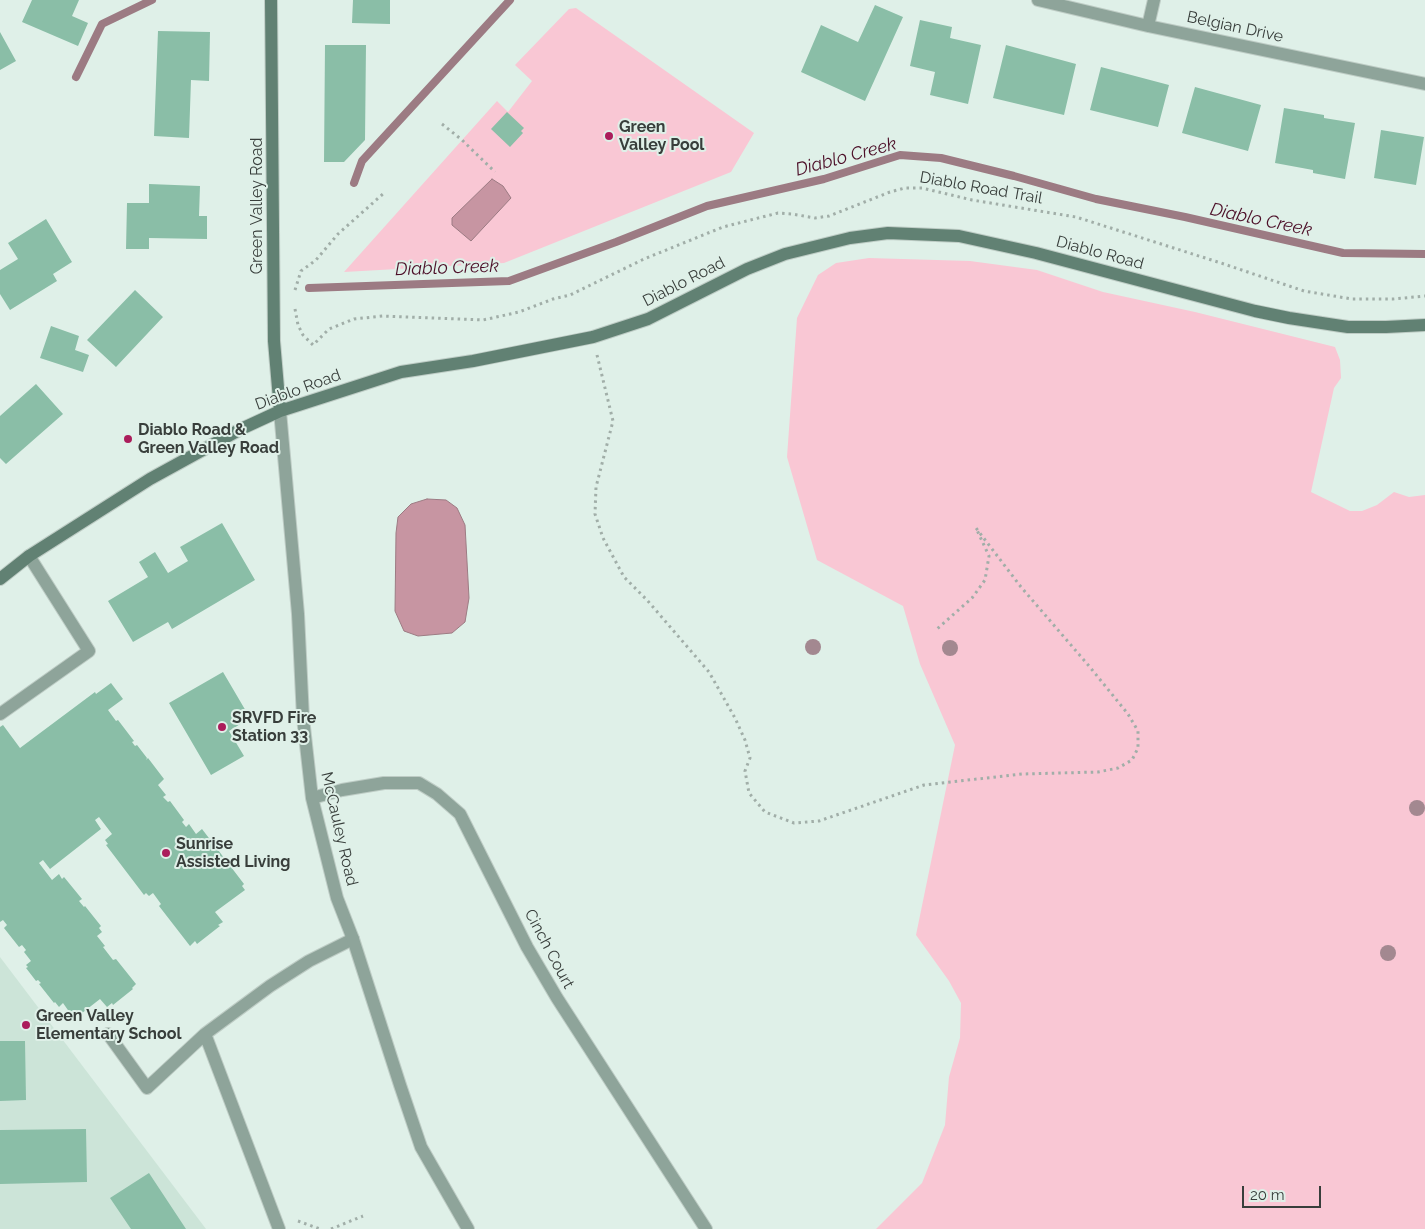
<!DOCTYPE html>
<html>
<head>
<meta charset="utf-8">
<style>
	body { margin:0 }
	#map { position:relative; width:1425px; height:1229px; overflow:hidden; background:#dff0e8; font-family:Raleway,sans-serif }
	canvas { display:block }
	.scale { position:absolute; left:1242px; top:1186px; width:79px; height:22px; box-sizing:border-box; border:2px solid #383e3b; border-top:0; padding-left:6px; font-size:15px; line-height:18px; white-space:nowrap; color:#383e3b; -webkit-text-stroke:4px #dff0e8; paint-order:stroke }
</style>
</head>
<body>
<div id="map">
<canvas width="1425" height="1229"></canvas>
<div class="scale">20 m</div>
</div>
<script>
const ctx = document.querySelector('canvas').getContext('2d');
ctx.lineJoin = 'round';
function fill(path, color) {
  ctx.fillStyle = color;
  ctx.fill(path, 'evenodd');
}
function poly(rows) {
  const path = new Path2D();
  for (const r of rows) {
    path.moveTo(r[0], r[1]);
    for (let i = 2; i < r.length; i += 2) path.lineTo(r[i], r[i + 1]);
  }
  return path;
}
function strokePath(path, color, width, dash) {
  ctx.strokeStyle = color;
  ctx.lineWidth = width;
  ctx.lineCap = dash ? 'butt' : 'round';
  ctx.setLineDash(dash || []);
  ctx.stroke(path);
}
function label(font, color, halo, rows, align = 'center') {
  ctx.font = font + ' Raleway,sans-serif';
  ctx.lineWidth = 4;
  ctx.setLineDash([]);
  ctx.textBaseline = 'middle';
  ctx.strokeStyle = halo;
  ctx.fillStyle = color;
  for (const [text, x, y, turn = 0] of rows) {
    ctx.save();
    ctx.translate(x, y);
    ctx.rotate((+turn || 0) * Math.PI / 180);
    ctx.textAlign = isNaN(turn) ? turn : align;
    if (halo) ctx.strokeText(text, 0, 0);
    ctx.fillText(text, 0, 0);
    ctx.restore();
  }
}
fill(poly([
	[0,957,203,1225,206,1229,0,1229]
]), '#cce4d8');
fill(poly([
	[576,8,754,133,731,172,504,263,344,272,497,101,508,112,532,81,515,65,569,9],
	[869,258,970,261,1037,270,1103,292,1195,312,1335,347,1340,360,1341,378,1334,388,1311,492,1350,511,1362,511,1377,505,1394,492,1409,497,1425,495,1425,1229,876,1229,922,1183,945,1125,949,1077,960,1038,961,1003,949,981,916,935,955,745,920,664,903,606,817,560,787,457,797,318,818,275,836,263]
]), '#f9c7d4');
const water = poly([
	[492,179,503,186,511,198,471,241,452,225,452,218,492,179],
	[427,499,446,500,457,508,465,525,469,598,465,622,452,633,418,636,404,631,395,611,396,533,398,517,411,504,427,499]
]);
fill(water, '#c795a2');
strokePath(water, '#9c7b83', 1);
strokePath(poly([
	[76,77,102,24,152,0],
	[354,183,362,161,510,0],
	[309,288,509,281,616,242,707,206,824,179,900,155,941,158,1014,176,1096,199,1185,217,1343,253,1425,254]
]), '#9c7b83', 8);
fill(poly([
	[32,0,79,0,72,16,88,23,78,46,22,22],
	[353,0,390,0,390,24,352,23],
	[875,5,903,17,865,101,801,72,821,25,858,42],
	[920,20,952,27,950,38,981,45,968,104,930,95,935,72,910,66],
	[158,31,210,32,209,81,191,80,189,138,154,136],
	[0,32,16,61,0,70],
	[325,45,366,45,365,140,344,162,324,162],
	[1006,45,1076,64,1064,115,993,98],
	[1101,67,1169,85,1158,127,1090,110],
	[1195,87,1261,105,1248,151,1182,133],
	[1284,108,1324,115,1324,118,1355,123,1345,179,1313,173,1313,170,1275,163],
	[507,112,524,128,521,131,523,133,510,147,491,129],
	[1381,130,1424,137,1416,185,1374,178],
	[149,184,200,186,199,216,207,216,207,239,149,238,149,249,126,249,127,203,149,203],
	[46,219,72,262,53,274,57,281,10,310,0,294,0,270,18,259,8,243],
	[135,290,163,317,116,367,87,340],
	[51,326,79,336,75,350,89,355,83,372,40,358],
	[36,384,63,414,6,464,0,458,0,416],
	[222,523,255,580,172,629,168,622,133,642,108,601,148,577,139,562,155,552,168,573,188,561,180,547],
	[223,672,250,718,229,731,244,756,211,775,169,703],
	[111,683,123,699,108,710,116,721,118,720,134,741,132,742,135,746,137,745,147,758,146,760,148,758,164,779,158,785,166,795,163,797,168,802,170,801,184,820,182,822,186,827,189,824,196,834,202,829,244,884,242,886,245,890,215,912,223,922,218,925,220,926,197,944,195,941,190,946,159,906,161,904,153,893,149,896,146,893,144,895,106,845,108,844,105,840,112,834,99,817,95,820,101,829,50,869,43,860,39,863,52,880,59,874,62,879,64,877,82,899,79,901,84,907,85,906,101,926,99,928,102,932,97,936,105,946,103,947,113,960,116,959,136,984,132,988,133,989,113,1005,112,1003,107,1007,100,999,77,1017,73,1012,70,1013,63,1003,59,1007,55,1002,54,1003,39,984,41,983,38,980,36,981,26,968,28,967,26,965,31,961,24,952,26,950,22,945,19,947,4,928,7,925,3,920,0,922,0,727,3,725,20,748,95,692,96,694],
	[0,1041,25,1041,26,1100,0,1101],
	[86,1129,87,1182,0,1184,0,1130],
	[149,1173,186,1229,131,1229,110,1198]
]), '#8abea7');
const lane = poly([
	[0,714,89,651,29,556],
	[108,1034,147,1088,205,1034,270,986,309,961,353,939],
	[205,1034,279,1229]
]);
const street = poly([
	[1038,0,1148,26,1425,84],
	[1148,26,1154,0],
	[280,411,298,614,303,718,312,798,337,898,353,939,400,1085,421,1147,468,1229],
	[312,798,342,790,384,783,419,783,437,794,460,814,527,947,557,998,706,1229]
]);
const secondary = poly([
	[271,0,274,341,280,411],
	[0,579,29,556,150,479,241,429,280,411,401,372,473,361,593,337,648,319,747,269,785,254,850,238,888,233,959,236,1036,253,1255,311,1289,318,1348,327,1386,327,1425,325]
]);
strokePath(lane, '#beccc5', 14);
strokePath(street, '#beccc5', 14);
strokePath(secondary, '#beccc5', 14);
strokePath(poly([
	[442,124,462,140,495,172],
	[295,290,301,271,316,260,338,234,384,193],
	[295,309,298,325,303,335,313,345,329,329,354,319,383,316,483,320,519,312,553,299,570,295,644,259,723,227,778,213,792,214,815,218,829,216,890,192,905,188,922,188,972,200,1076,217,1221,263,1304,291,1352,299,1393,299,1425,296],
	[597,355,613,421,596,487,595,514,603,538,624,577,647,600,709,672,735,718,745,740,750,758,745,771,749,793,765,812,794,823,819,821,924,785,1022,774,1098,772,1118,768,1132,760,1138,748,1138,731,1128,714,1089,666,1021,587,976,528,989,556,985,580,972,598,937,629],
	[298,1221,320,1229],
	[331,1229,363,1216]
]), '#a1aea8', 3, [2.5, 4]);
strokePath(lane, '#8ea49a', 12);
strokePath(street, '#8ea49a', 12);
strokePath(secondary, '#618173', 12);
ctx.fillStyle = '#a38890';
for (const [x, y] of [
	[813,647],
	[950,648],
	[1417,808],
	[1388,953]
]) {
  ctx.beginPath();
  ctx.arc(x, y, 8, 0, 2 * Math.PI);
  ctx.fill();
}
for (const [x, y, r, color] of [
	[609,136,5,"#ab1d5b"],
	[128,439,5,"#ab1d5b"],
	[222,727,5,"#ab1d5b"],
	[166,853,5,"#ab1d5b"],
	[26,1025,5,"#ab1d5b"]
]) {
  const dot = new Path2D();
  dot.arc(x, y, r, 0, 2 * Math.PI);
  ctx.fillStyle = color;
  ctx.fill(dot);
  strokePath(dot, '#dff0e8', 2);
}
label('16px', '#383e3b', '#dff0e8', [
	["Belgian Drive",1235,27,12],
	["Diablo Road Trail",981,188,10],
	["Green Valley Road",257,206,-90],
	["Diablo Road",1100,253,15],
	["Diablo Road",684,282,-27],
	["Diablo Road",298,390,-20],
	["McCauley Road",339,829,77],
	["Cinch Court",549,949,62]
]);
label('bold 16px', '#383e3b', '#dff0e8', [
	["Green",619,127],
	["Valley Pool",619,145],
	["Diablo Road &",138,430],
	["Green Valley Road",138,448],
	["SRVFD Fire",232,718],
	["Station 33",232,736],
	["Sunrise",176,844],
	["Assisted Living",176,862],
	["Green Valley",36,1016],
	["Elementary School",36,1034]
], 'left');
label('italic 18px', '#4c0f28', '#dff0e8', [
	["Diablo Creek",846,157,-15],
	["Diablo Creek",1261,220,12],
	["Diablo Creek",447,268,-2]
]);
</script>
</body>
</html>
